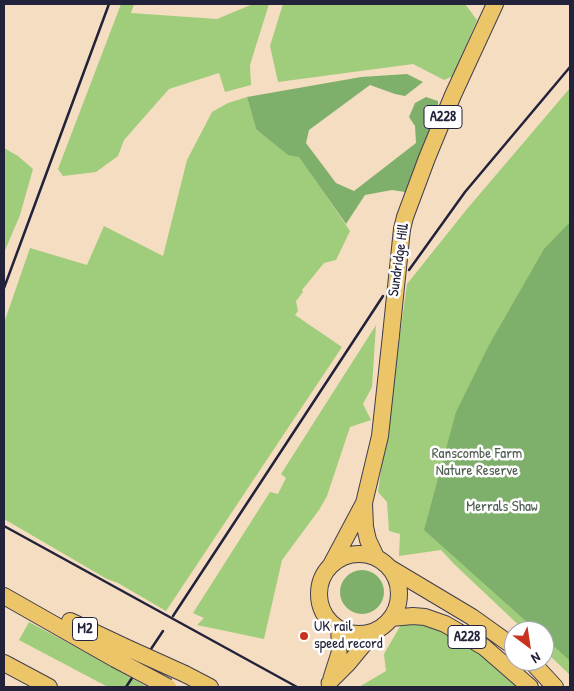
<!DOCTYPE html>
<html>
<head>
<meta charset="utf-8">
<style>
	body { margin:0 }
	#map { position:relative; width:574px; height:691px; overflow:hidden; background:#f5ddc2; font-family:"Patrick Hand",sans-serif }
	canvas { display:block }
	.frame { position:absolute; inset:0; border:5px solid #22223b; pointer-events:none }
	.north { position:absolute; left:504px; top:621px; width:50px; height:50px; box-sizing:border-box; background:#fff; border:1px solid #a7a7b1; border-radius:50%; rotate:149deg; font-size:14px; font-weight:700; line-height:20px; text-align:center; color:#22223b }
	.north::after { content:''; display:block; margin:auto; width:18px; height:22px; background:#c8321e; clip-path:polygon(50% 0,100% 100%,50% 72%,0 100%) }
</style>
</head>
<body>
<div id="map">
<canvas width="574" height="691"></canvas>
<div class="frame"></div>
<div class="north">N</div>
</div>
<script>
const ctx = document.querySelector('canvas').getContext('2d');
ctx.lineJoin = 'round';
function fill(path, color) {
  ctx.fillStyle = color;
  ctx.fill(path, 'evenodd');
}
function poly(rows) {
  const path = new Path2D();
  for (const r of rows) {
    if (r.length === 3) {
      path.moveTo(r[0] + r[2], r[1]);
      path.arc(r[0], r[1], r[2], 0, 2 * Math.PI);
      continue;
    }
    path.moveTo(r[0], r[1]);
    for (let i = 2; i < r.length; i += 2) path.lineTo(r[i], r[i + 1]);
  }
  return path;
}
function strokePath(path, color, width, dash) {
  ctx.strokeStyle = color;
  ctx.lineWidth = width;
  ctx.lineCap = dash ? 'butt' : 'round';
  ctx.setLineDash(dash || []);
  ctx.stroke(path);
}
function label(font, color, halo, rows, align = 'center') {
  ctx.font = font + ' "Patrick Hand",sans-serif';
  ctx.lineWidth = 5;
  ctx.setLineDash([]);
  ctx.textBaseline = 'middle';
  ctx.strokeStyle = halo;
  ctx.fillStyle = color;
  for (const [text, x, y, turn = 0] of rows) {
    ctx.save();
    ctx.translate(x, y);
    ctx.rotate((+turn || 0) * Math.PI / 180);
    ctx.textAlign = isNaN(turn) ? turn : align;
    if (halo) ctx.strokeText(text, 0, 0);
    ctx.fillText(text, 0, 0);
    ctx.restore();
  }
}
fill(poly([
	[121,4,134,4,131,13,217,19,253,4,269,4,250,65,251,85,225,92,219,73,169,89,124,140,118,156,96,172,63,176,58,169],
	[283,4,465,4,477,20,453,76,444,80,413,64,278,82,270,46],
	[570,88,570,675,544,650,544,631,525,631,454,564,441,550,399,556,400,534,389,531,387,502,378,492,407,284,467,209],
	[247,97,256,129,299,156,350,231,336,260,324,263,302,290,303,292,296,301,298,311,295,315,342,347,166,611,118,583,107,579,4,519,4,323,30,248,87,265,104,226,163,256,187,160,212,112,228,103],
	[4,148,18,156,33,169,20,215,4,253],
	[376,325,372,387,363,404,371,420,350,427,327,496,319,510,282,560,264,639,197,625,204,618,193,613,270,492,278,494,286,478,281,474],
	[29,622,89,654,147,687,108,687,19,640],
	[402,623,424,623,456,636,516,682,519,687,359,687,386,671,384,654]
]), '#9fcd7b');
fill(poly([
	[407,74,423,82,405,96,395,94,370,85,309,130,306,143,336,183,354,191,416,143,415,126,409,117,415,103,426,97,438,101,438,109,405,192,392,190,365,195,346,224,299,157,288,155,256,129,247,97,361,77],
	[570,222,570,661,544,637,544,631,537,631,424,530,456,412,489,345,544,249],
	[362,592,22]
]), '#7fb06b');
const major = poly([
	[331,678,339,653,339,629],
	[329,683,348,664,376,630]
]);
const highway = poly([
	[402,229,405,217,427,158,453,95,495,4],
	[359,594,40],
	[376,557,368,540,365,527,364,503,380,436,391,335],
	[331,565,364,503],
	[390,568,472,617,514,647],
	[4,596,115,659],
	[391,618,413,616,425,617,445,624,484,647,530,687],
	[70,621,123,646],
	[531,661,555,687],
	[4,663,49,687],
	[185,674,210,687]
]);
strokePath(major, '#423e4f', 17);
strokePath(highway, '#423e4f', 18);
strokePath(major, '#edc569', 15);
strokePath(highway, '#edc569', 16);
strokePath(poly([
	[409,270,465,192,570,67],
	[4,288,109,4],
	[4,526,297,687],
	[173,616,383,296],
	[151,649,163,631],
	[126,687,132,678]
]), '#22223b', 2.5);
const highwayBridge = poly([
	[391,335,402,229],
	[123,646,185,674],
	[115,659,168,687]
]);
strokePath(highwayBridge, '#423e4f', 18, []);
strokePath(highwayBridge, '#edc569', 16);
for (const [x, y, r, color] of [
	[304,636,5,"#c8321e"]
]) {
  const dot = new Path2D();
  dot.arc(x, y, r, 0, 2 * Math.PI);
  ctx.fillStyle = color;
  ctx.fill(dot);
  strokePath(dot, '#fff', 2);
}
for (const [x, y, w] of [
	[443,117,38],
	[85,629,25],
	[467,637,38]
]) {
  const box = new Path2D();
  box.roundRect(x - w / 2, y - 11.5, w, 23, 4);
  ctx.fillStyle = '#fff';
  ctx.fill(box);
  strokePath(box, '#22223b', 1);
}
label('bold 14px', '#22223b', null, [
	["A228",443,117],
	["M2",85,629],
	["A228",467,637]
]);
label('15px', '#22223b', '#fff', [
	["Sundridge Hill",399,260,-82]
]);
label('15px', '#4e5e51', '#fff', [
	["Ranscombe Farm",477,454],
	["Nature Reserve",477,471],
	["Merrals Shaw",502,507]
]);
label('15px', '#22223b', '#fff', [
	["UK rail",314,627],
	["speed record",314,644]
], 'left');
</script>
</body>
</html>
